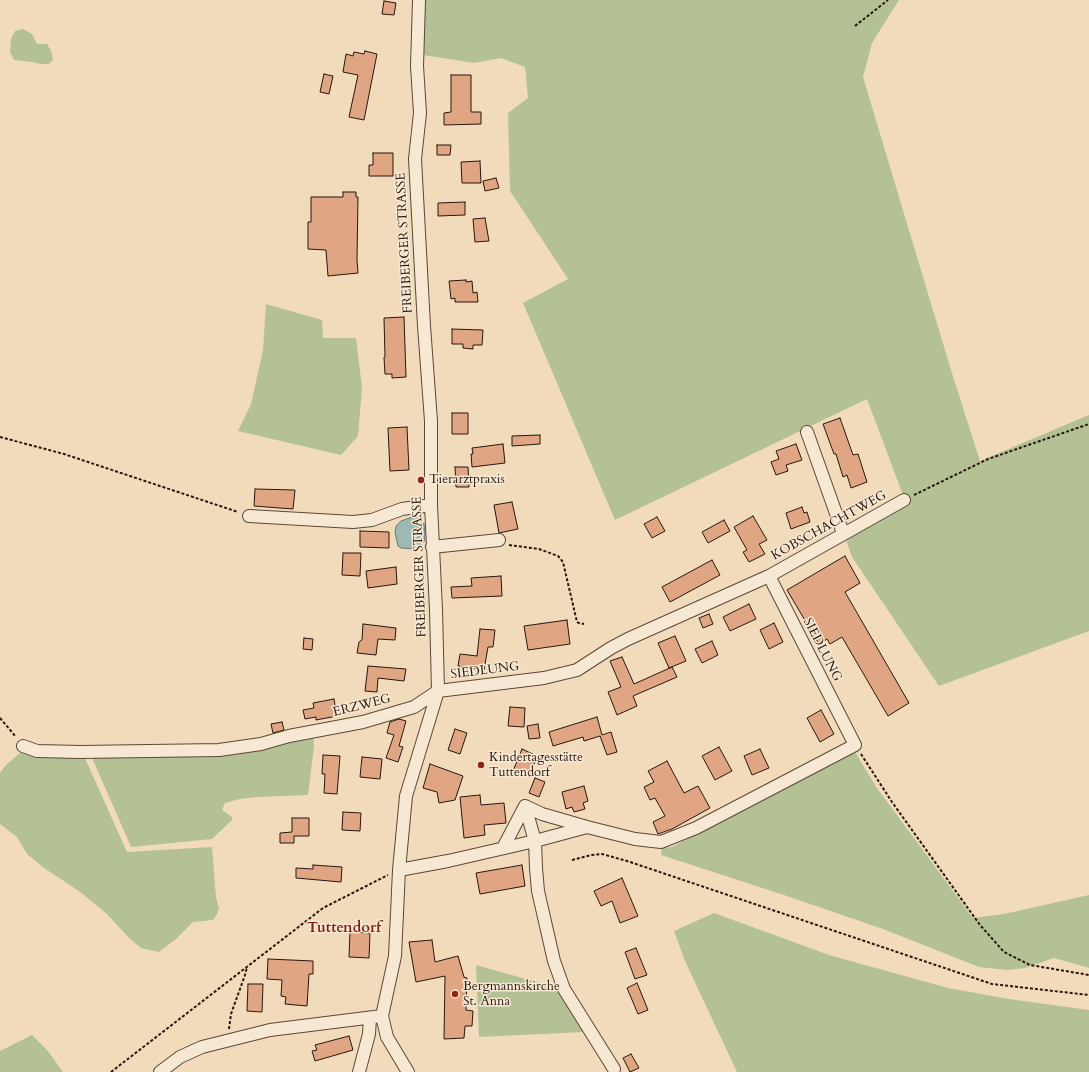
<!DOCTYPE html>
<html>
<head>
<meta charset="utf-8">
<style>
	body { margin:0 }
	canvas { display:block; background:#f2dbbb }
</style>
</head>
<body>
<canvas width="1089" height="1072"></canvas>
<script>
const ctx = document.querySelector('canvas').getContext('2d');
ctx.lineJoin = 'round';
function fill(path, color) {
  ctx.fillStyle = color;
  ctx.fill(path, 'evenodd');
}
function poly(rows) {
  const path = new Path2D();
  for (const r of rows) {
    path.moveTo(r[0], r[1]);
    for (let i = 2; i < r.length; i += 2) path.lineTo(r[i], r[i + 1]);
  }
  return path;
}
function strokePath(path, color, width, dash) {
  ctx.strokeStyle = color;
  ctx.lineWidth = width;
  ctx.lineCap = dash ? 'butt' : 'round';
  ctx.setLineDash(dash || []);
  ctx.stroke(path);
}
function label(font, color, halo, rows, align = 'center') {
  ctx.font = font + ' Cardo,serif';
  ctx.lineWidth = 3;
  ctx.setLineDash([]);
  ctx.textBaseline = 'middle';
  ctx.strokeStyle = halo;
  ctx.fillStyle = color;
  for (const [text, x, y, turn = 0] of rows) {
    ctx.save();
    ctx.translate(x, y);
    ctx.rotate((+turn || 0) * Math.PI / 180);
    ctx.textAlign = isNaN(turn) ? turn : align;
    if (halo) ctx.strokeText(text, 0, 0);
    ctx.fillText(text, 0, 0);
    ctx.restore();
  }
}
fill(poly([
	[424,0,899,0,872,43,863,77,951,370,980,461,1089,415,1089,631,939,686,852,557,845,537,906,503,867,399,615,520,523,303,568,279,510,191,508,113,528,98,525,67,501,58,474,63,423,55],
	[23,29,32,34,37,44,47,44,51,51,53,60,49,64,41,64,32,62,14,60,10,52,11,39,15,31],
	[266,304,322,320,323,338,356,338,362,388,358,436,341,455,238,431,251,404,263,350],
	[313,736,314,746,308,795,258,797,240,799,225,803,222,810,232,817,232,820,212,839,131,847,93,760,94,755],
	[21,752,37,757,84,756,127,852,212,847,216,897,219,908,217,914,213,920,193,922,176,939,159,952,141,948,130,939,107,914,79,891,44,868,27,854,17,837,0,824,0,773,6,765],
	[855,752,877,788,973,918,1004,914,1089,895,1089,968,1054,958,1025,968,1007,970,979,967,883,929,781,894,661,855,662,848,672,847],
	[714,913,829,955,948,988,1009,999,1089,1010,1089,1072,737,1072,685,961,674,931],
	[476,965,558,988,583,1032,479,1037],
	[32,1035,48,1051,63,1072,0,1072,0,1051]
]), '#b4c194');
const water = poly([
	[412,517,418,518,424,524,425,536,424,542,416,549,401,548,398,546,395,532,396,526,401,521,412,517]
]);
fill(water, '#9cbab4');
strokePath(water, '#6d7972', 1);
const building = poly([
	[384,1,396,3,394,15,382,14,384,1],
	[365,51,377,54,364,120,349,117,358,75,343,72,346,54,353,56,354,52,364,54,365,51],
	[324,74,333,76,329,94,320,92,324,74],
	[451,75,471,75,471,112,481,112,481,124,444,125,444,113,451,112,451,75],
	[437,145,451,145,450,155,437,155,437,145],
	[373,153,393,153,393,176,369,176,369,165,373,165,373,153],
	[480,161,481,183,462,183,461,162,480,161],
	[496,178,499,188,485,191,483,181,496,178],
	[343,192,356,192,356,197,358,197,357,260,358,273,328,276,326,250,308,249,308,222,311,222,311,197,343,197,343,192],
	[465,202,465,215,438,216,438,203,465,202],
	[485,218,489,241,475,242,473,219,485,218],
	[466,280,466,282,472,281,473,293,477,292,478,302,455,302,455,298,451,299,449,281,466,280],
	[404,317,406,377,392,378,392,374,385,374,384,357,385,357,384,318,404,317],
	[452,329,483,330,482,345,473,345,473,349,463,348,463,344,452,344,452,329],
	[452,413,468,413,468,434,452,434,452,413],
	[840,418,853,455,858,454,867,482,851,488,847,475,843,477,836,454,834,454,823,424,840,418],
	[407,427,409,470,390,471,388,428,407,427],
	[540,435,540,444,512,446,512,436,540,435],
	[503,444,505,463,472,467,471,454,473,454,472,448,503,444],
	[796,444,802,460,786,465,788,471,776,475,771,462,779,459,776,451,796,444],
	[455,467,468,467,469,487,456,487,455,467],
	[255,489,295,490,293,509,254,506,255,489],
	[512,502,518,529,499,533,494,505,512,502],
	[802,507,804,513,807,512,810,522,791,529,786,513,802,507],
	[753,516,767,540,759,544,765,554,749,562,743,552,747,550,734,527,753,516],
	[657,517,665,531,652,538,644,524,657,517],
	[724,520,730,531,708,543,702,532,724,520],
	[360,531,389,532,389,548,360,547,360,531],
	[343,553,361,553,360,576,342,575,343,553],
	[845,556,860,583,845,592,909,703,888,716,842,637,830,644,827,639,819,644,787,590,845,556],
	[712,560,720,575,670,602,662,587,712,560],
	[396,567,397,584,368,588,366,571,396,567],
	[501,576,502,596,452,598,451,587,472,586,471,578,501,576],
	[749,604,756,619,730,631,723,617,749,604],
	[709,614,713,624,703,628,699,618,709,614],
	[567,620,570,644,528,650,524,626,567,620],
	[774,623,783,642,769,649,760,630,774,623],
	[363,624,396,628,395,640,378,639,376,655,357,653,359,642,362,640,363,624],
	[480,629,495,630,493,647,488,647,484,670,458,666,460,654,477,656,480,629],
	[675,636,686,661,669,668,658,643,675,636],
	[304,638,313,639,312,650,303,649,304,638],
	[712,641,718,655,702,663,695,649,712,641],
	[622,657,634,684,672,667,677,677,633,696,637,706,617,715,608,692,621,687,610,661,622,657],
	[368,666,406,669,404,681,378,678,377,692,365,691,368,666],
	[334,699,337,716,316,720,316,717,305,719,303,710,314,708,313,703,334,699],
	[510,707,525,708,524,727,508,726,510,707],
	[821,710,834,734,820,742,807,718,821,710],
	[597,717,602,735,611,732,617,752,607,755,600,736,584,741,583,737,553,746,549,732,597,717],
	[399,719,406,721,399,746,403,747,398,762,386,758,394,735,387,733,390,722,399,719],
	[282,722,284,730,273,733,271,724,282,722],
	[538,724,540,738,529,739,527,726,538,724],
	[455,729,467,733,460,754,448,750,455,729],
	[719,747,732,771,715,780,702,756,719,747],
	[522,749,537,756,529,777,513,771,522,749],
	[760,749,769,768,752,775,744,756,760,749],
	[323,755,340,756,337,794,324,793,325,774,322,774,323,755],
	[362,757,382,759,380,779,360,777,362,757],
	[667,761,684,793,698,786,710,808,672,829,658,834,653,822,665,816,655,798,650,800,644,787,654,782,648,771,667,761],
	[430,764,463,776,455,800,439,803,437,792,423,788,430,764],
	[535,778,545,782,539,797,529,793,535,778],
	[584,786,588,801,583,803,585,809,574,812,572,807,566,809,562,792,584,786],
	[480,795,481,805,504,803,506,823,484,825,485,835,464,838,460,797,480,795],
	[343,812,361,813,360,831,342,830,343,812],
	[292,818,309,818,309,836,294,836,294,843,280,843,280,833,292,832,292,818],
	[313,865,342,867,341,882,296,878,296,868,313,869,313,865],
	[522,865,525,886,480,894,476,873,522,865],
	[622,878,638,916,620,923,612,901,601,906,594,891,622,878],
	[350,932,370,933,369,958,349,957,350,932],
	[432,940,435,962,458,956,464,977,467,978,466,1010,473,1011,472,1026,465,1026,464,1038,444,1039,445,976,416,982,409,942,432,940],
	[636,948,647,975,635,979,625,952,636,948],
	[268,959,313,961,313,974,309,974,307,1006,285,1004,286,997,281,996,282,980,267,979,268,959],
	[637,983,648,1010,638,1014,627,988,637,983],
	[248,984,263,984,262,1012,247,1011,248,984],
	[349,1036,353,1050,315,1061,312,1051,317,1050,315,1045,349,1036],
	[631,1054,639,1068,630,1072,623,1058,631,1054]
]);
fill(building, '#e0a684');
strokePath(building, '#27170e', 1);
const minor = poly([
	[807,432,843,533],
	[249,516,353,522,372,520,402,509,431,505],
	[432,547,499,540],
	[23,746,37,751,80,752,219,750,261,744,289,736,363,722,414,707,438,691,544,678,577,670,611,648,628,639,769,576,904,500],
	[525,806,542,814,587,827],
	[503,848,525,806,535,841,536,868,538,891,554,961,564,989,614,1069],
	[399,870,448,861,535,841,587,827,635,839,661,842,696,828,855,745,769,576],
	[160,1072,180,1057,202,1047,270,1030,382,1016],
	[359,1072,369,1034,370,1018],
	[408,1072,387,1037,382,1016,395,956,399,870,406,796,438,691,436,610,431,505,431,421,424,326,415,159,420,113,417,66,419,0]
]);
strokePath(minor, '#5a4839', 14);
strokePath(poly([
	[855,26,888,0],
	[0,437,64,454,238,512],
	[914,495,988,459,1089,424],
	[509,545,539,549,558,556,563,562,577,622,579,623,584,624],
	[0,718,16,737],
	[861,754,892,802,980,925,1004,952,1030,965,1089,975],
	[572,860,591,855,602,854,627,861,992,984,1089,995],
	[229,1029,231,1014,245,975,247,967],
	[111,1072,323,908,388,875]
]), '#27170e', 2, [3, 2]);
strokePath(minor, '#f7e8d3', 12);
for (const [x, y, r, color] of [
	[421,480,4,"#8f2418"],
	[481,765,4,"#8f2418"],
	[455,994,4,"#8f2418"]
]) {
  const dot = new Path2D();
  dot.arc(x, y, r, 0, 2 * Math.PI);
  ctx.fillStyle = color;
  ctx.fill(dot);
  strokePath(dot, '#f7e8d3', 1.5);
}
label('13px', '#27170e', '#f7e8d3', [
	["FREIBERGER STRASSE",405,243,-93],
	["KOBSCHACHTWEG",829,526,-29],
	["FREIBERGER STRASSE",420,567,-92],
	["SIEDLUNG",822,650,63],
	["SIEDLUNG",485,671,-7],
	["ERZWEG",362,706,-14]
]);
label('13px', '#27170e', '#f7e8d3', [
	["Tierarztpraxis",429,480],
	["Kindertagesstätte",489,758],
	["Tuttendorf",489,773],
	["Bergmannskirche",463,987],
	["St. Anna",463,1002]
], 'left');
label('bold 15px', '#7a1f14', '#f7e8d3', [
	["Tuttendorf",344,929]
]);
</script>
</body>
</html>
